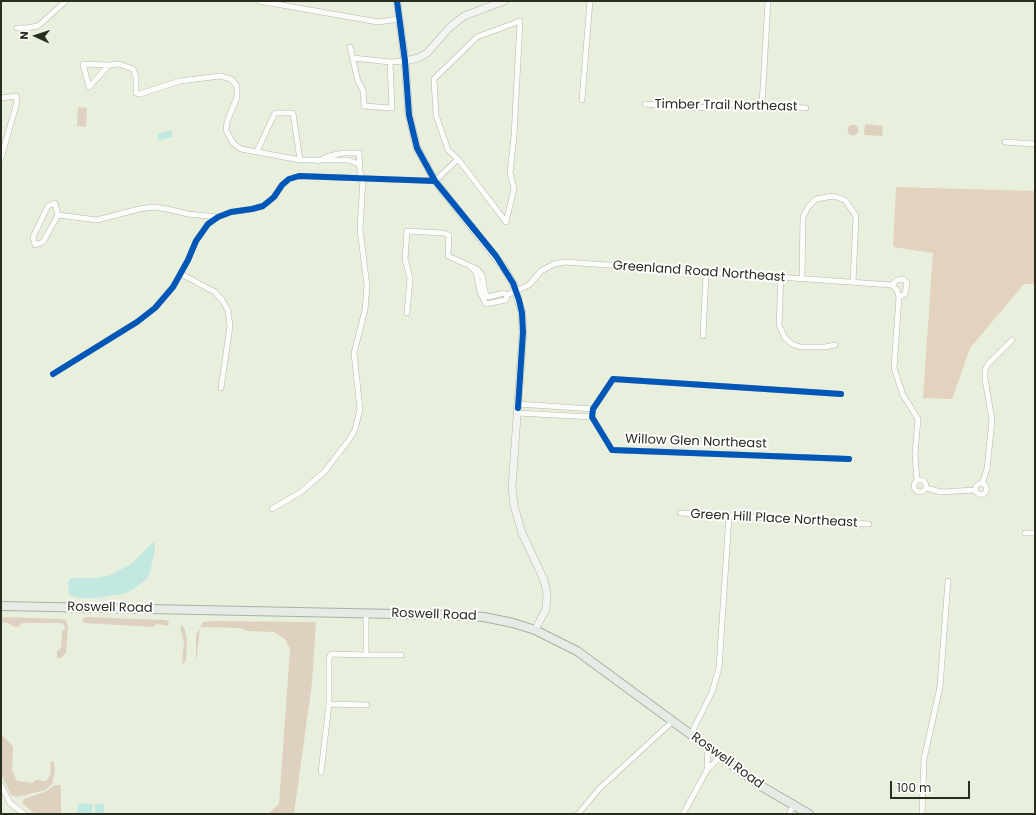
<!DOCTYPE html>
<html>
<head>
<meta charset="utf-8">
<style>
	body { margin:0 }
	#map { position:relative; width:1036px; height:815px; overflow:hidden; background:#e9efdd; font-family:Poppins,sans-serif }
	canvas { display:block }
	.frame { position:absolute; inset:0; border:2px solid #292d20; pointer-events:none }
	.north { position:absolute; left:16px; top:16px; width:40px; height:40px; -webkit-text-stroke:3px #fefefe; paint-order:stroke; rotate:273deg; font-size:11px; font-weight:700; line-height:16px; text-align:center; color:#292d20 }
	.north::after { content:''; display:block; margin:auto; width:14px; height:18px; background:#292d20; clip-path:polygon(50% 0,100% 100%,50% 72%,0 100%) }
	.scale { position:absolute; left:890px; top:781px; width:80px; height:18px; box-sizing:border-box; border:2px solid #292d20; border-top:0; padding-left:5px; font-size:12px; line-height:14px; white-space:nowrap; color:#292d20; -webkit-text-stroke:3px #fefefe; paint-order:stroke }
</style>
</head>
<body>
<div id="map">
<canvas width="1036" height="815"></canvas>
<div class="frame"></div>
<div class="north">N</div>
<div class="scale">100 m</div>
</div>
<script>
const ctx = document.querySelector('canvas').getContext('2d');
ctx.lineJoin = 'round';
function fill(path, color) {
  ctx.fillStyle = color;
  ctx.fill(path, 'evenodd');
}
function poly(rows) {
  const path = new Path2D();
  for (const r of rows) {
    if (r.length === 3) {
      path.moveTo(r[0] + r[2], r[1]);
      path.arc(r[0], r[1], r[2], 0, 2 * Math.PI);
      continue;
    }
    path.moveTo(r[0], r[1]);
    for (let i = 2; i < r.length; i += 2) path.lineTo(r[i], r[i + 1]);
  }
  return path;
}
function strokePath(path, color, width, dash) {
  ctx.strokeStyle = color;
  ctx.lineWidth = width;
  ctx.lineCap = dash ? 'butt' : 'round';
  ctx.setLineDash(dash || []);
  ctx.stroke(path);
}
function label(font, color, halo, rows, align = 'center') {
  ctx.font = font + ' Poppins,sans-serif';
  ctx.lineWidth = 4;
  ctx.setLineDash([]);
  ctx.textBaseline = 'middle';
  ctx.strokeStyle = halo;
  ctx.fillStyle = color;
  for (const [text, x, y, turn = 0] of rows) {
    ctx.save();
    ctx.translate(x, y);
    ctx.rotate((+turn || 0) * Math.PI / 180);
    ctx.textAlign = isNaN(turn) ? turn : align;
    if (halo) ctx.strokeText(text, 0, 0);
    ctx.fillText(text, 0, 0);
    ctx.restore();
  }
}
fill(poly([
	[78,107,87,108,86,127,77,126],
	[865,124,883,126,882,136,864,135],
	[853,130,5.5],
	[1,617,60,619,66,620,68,626,66,653,61,658,57,658,57,651,61,648,62,632,65,628,63,623,23,623,18,627,14,627,8,623,1,622],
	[87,617,165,620,168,621,169,624,168,626,157,624,153,627,84,623,82,619],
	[213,621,316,622,312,683,294,814,268,814,279,804,290,649,285,639,274,632,247,631,240,628,200,627,203,622],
	[182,625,185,630,187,639,186,660,183,664,182,663,184,642,180,627],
	[200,629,196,664,196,634],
	[1,734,13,746,12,770,17,781,33,783,35,780,46,781,50,776,51,761,54,762,55,771,52,784,45,790,17,797,11,795,1,774],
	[54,785,61,785,61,814,35,814,22,803,24,799,47,791]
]), '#ded1bf');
fill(poly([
	[896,187,1035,191,1035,284,1024,284,970,348,952,399,923,398,933,253,893,247]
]), '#e3d2bd');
fill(poly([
	[171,130,173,138,171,137,159,141,157,134],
	[153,542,155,545,155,550,150,572,147,579,134,589,124,594,96,598,79,598,69,595,68,582,71,578,96,578,111,575,132,563],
	[78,803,93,804,92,814,77,814],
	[95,804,104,804,104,814,95,814]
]), '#c3e8e0');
const street = poly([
	[259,1,378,22,400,19],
	[520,21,514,136,510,173,514,189,506,222,458,159,448,150,436,115,434,79,477,37,520,21],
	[17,28,26,28,38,26,66,1],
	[350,47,358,81,363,90,364,106,392,108,390,62],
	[353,58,390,62,405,61],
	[89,87,109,65,119,64,133,69,136,77,136,93,140,94,180,81,220,76,231,79,237,86,237,97,227,122,226,130,233,143,241,149,300,160,348,160,359,164],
	[89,87,83,64,109,65],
	[1,98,16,96,17,102,1,158],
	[582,100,590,1],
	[645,104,697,108,735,104,806,108],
	[762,105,768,1],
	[1005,142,1035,144],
	[257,151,275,113,293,113,300,160],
	[58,215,55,203,48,206,33,237,35,245,43,242,58,215,97,220,139,209,153,207,167,209,188,214,218,217],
	[471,267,476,272,480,292,486,304,506,300,507,295,529,285,541,271,554,264,565,262,892,285],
	[181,274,215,292,222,300,228,310,230,326,221,388],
	[781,277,779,325,785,338,792,344,800,347,825,347,835,345],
	[802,279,803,217,808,207,816,199,833,196,845,200,856,216,853,282],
	[892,285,897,290,899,297,894,368,903,395,918,419,915,454,917,480],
	[892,285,897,280,903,279,907,283,905,294,899,297],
	[407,313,410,278,405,259,407,231,443,233,449,235,448,256,477,269,482,275,485,292,488,297,504,293,507,295],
	[703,336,706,273],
	[53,374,137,322,155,308,173,287,188,260,196,241,208,224,218,217,231,212,252,209,263,206,274,197,282,185,289,179,299,176,435,181,458,159],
	[841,394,613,379,593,409,592,417,612,450,849,459],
	[518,404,593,409],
	[517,413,592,417],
	[920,486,6],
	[981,489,5.5],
	[982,484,987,469,992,420,985,379,985,370,988,364,1012,340],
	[926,488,941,492,975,490],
	[272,509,301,492,325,471,349,440,355,430,360,409,354,353,365,310,367,286,360,229,363,178,360,173,359,153,343,153,329,156,318,161],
	[680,513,869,524],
	[1025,533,1035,533],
	[366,655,401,655],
	[329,704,367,705],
	[691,734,712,692,719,668,729,516],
	[707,770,721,756],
	[321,772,329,704,329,659,331,654,366,655,366,613],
	[1,785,10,803,24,814],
	[578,814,600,788,673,721],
	[683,814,707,770,708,747],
	[789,814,793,806],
	[922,814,924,759,940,687,948,581]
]);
const secondary = poly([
	[397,1,405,61,409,115,417,148,435,181,504,268,513,283,522,313,523,332,512,487,514,506,522,533,544,580,547,593,546,609,535,630],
	[405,61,418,58,427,53,450,27,464,16,504,1]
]);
const primary = poly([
	[1,606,445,615,484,617,513,623,535,630,577,651,761,786,809,814]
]);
strokePath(street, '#b4b9ab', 6);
strokePath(secondary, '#b4b9ab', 8);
strokePath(primary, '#a4b3a3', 10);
strokePath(street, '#fcfdfa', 5);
strokePath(secondary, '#f1f4f0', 7);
strokePath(primary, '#e5ece6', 8);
strokePath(poly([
	[397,1,405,61,409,115,417,148,435,181,496,256,513,283,519,300,522,313,523,332,518,408],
	[53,374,137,322,155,308,173,287,188,260,196,241,208,224,218,217,231,212,252,209,263,206,274,197,282,185,289,179,299,176,435,181],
	[841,394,613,379,593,409,592,417,612,450,849,459]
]), '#0057b8', 6);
label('13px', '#292d20', '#fefefe', [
	["Timber Trail Northeast",726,106,1],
	["Greenland Road Northeast",699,272,4],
	["Willow Glen Northeast",696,442,2],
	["Green Hill Place Northeast",774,519,3],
	["Roswell Road",110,608,1],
	["Roswell Road",434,615,2],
	["Roswell Road",727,761,36]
]);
</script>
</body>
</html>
